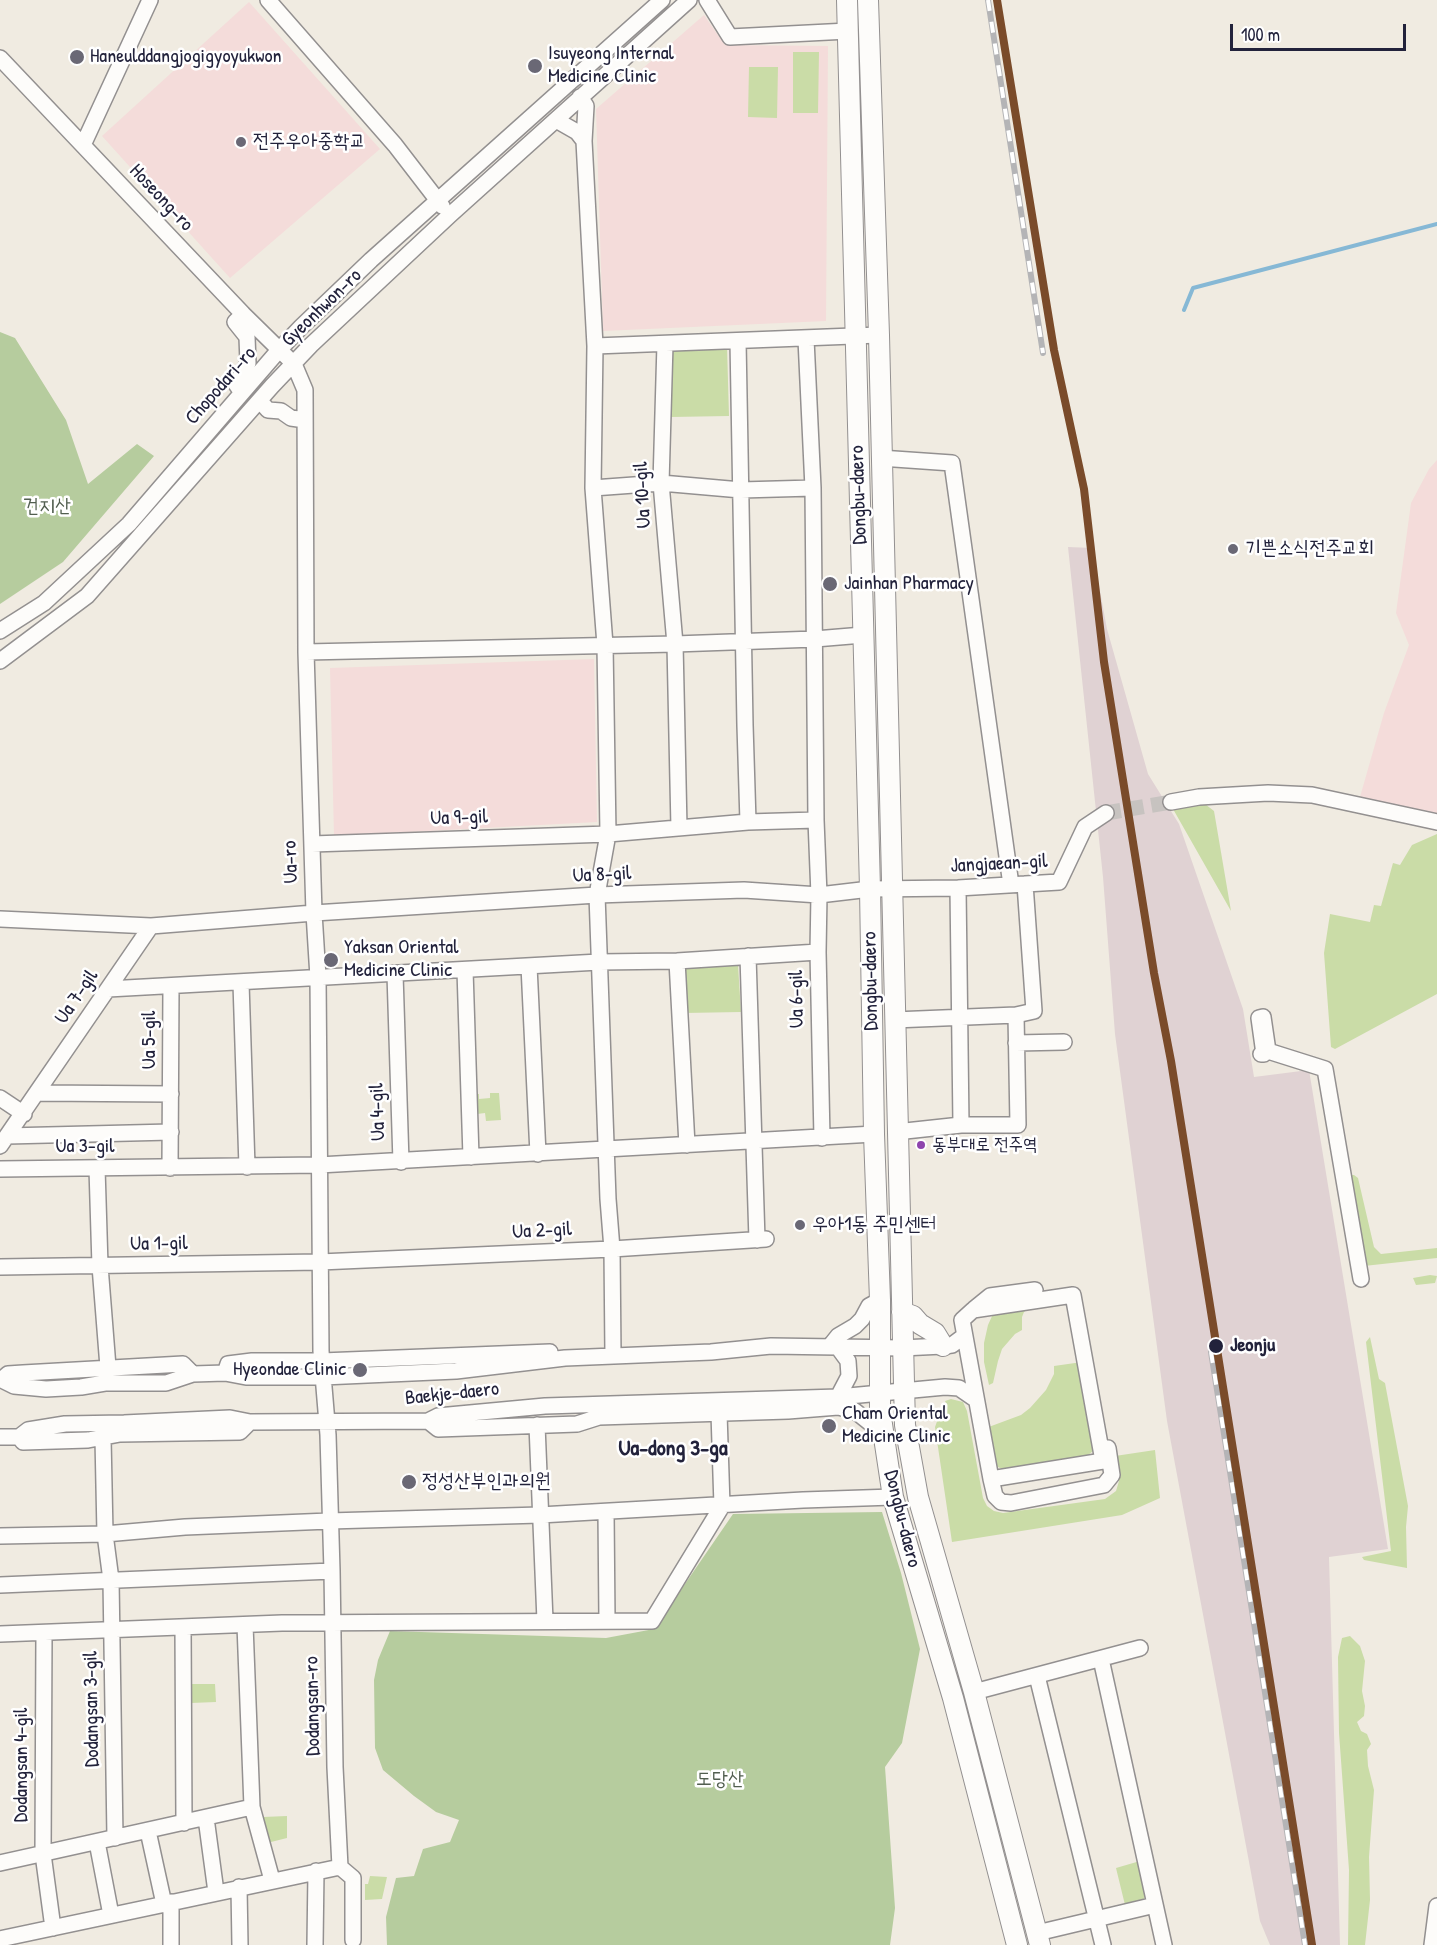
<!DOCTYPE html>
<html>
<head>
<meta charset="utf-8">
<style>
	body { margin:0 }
	#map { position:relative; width:1437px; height:1945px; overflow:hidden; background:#f0ebe1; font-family:"Patrick Hand",sans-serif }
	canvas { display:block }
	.scale { position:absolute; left:1230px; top:24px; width:176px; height:27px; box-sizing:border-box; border:3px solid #22223b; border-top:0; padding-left:8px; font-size:18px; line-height:21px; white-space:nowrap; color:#22223b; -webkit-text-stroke:4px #fff; paint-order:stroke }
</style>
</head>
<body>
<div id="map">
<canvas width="1437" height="1945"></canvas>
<div class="scale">100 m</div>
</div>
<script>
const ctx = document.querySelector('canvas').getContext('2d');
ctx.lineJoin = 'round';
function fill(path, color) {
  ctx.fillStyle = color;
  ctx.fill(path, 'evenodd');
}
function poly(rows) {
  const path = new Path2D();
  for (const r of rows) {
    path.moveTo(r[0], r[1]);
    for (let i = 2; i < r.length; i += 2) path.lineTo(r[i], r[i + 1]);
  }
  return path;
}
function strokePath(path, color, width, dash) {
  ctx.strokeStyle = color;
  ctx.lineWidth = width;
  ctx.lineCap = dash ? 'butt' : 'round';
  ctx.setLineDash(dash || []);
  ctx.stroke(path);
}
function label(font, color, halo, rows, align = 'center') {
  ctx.font = font + ' "Patrick Hand","Poor Story",sans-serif';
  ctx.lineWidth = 5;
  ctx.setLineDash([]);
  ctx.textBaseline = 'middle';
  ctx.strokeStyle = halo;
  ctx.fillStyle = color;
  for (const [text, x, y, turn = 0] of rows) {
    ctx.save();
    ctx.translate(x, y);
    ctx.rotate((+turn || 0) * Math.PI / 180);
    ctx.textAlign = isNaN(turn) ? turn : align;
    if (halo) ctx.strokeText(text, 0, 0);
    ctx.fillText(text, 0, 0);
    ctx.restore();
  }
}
fill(poly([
	[249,2,380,149,230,278,102,136],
	[704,15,725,45,828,46,826,321,603,331,596,109],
	[1437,460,1437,816,1360,797,1384,713,1409,645,1396,613,1411,503,1429,469],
	[594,659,597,822,334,836,330,668]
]), '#f4dcda');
fill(poly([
	[1068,547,1092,548,1107,629,1148,774,1179,824,1243,1009,1254,1077,1309,1070,1388,1549,1329,1557,1340,1945,1270,1945,1260,1921,1167,1421,1115,1034,1103,877]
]), '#e0d2d3');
fill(poly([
	[793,52,819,52,818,113,793,113],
	[749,67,778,67,777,118,748,117],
	[727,346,729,416,671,417,670,347],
	[1205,804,1214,811,1231,911,1173,809],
	[1437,834,1437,994,1335,1049,1331,1047,1324,953,1330,914,1370,922,1374,905,1381,906,1393,863,1400,865,1412,845],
	[738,965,741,1012,684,1013,683,966],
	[490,1093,499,1093,501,1120,486,1121,485,1113,477,1114,475,1094,479,1094,479,1099,490,1098],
	[1348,1175,1354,1175,1358,1178,1374,1247,1381,1254,1437,1248,1437,1258,1364,1266],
	[1430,1275,1437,1276,1435,1283,1416,1285,1413,1278],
	[1032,1305,1024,1312,1022,1317,1022,1330,1015,1334,1002,1349,998,1361,993,1383,989,1385,984,1362,984,1343,988,1325,993,1314],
	[1370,1337,1379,1379,1385,1383,1408,1506,1406,1527,1407,1568,1364,1560,1362,1557,1391,1551,1366,1342],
	[1082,1362,1094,1450,1086,1457,1002,1469,994,1465,986,1428,1021,1415,1030,1408,1046,1390,1054,1374,1054,1366],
	[951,1399,963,1402,967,1411,983,1498,987,1506,994,1511,1003,1513,1105,1499,1116,1491,1119,1481,1115,1456,1155,1450,1160,1498,1122,1515,952,1542,935,1427,939,1416,947,1406,945,1401],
	[1350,1636,1360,1646,1365,1661,1362,1691,1365,1706,1364,1716,1357,1722,1361,1731,1367,1734,1371,1744,1367,1750,1368,1766,1374,1790,1369,1857,1370,1900,1365,1945,1348,1945,1349,1870,1339,1733,1338,1657,1342,1638],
	[191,1684,215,1684,216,1702,191,1703],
	[287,1816,287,1838,267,1843,263,1817],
	[1140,1861,1148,1893,1142,1901,1125,1905,1116,1868],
	[370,1876,387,1877,382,1899,365,1900,365,1884,368,1884]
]), '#cadca7');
fill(poly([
	[0,332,15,338,66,420,88,484,137,444,154,456,63,562,0,604],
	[882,1512,901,1573,920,1649,902,1743,885,1767,895,1908,890,1945,387,1945,386,1917,396,1878,414,1876,423,1849,450,1842,459,1820,436,1812,414,1796,383,1770,375,1748,374,1680,378,1660,390,1631,606,1638,654,1629,733,1514]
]), '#b6cc9e');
strokePath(poly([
	[1184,310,1193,288,1437,224]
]), '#86b8d5', 4);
strokePath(poly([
	[1106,813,1171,802]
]), '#c7c3c0', 15, [15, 8]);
const minor = poly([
	[268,0,395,145,442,206],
	[707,0,730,37,848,31],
	[0,58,243,314,294,364,305,390,306,652,314,913,318,977,321,1351,328,1435,332,1571,335,1767,340,1867],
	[580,97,586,106,584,141,595,346,593,488,605,645,608,834,597,895,608,1199,612,1249,613,1356],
	[556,120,577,132,584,141],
	[83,145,150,0],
	[806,339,813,488,816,820,819,895,818,952,822,1138],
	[738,341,745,725,748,822],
	[665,344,661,483,675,644,679,828],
	[595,346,879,335],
	[242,393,236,384,248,363,247,337,235,322,243,314],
	[260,401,268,410,281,411,291,418,305,420],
	[880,458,952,463,1011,885],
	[593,488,661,483,741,490,813,488],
	[0,631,44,603,129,524,279,350,301,327,371,260,662,0],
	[306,652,675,644,815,639,863,635],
	[0,661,87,596,272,386,311,345,450,215,689,0],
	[1171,802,1199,797,1268,793,1312,795,1437,822],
	[312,844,608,834,748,822,816,820],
	[958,888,961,1125],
	[0,919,151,926,314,913,597,895,744,890,819,895,870,889,958,888,1059,882,1085,827,1106,813],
	[748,956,757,1240],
	[677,961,687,1145],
	[529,966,538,1154],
	[465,970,471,1157],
	[395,974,401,1162],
	[241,983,247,1167],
	[108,989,599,962,677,961,818,952],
	[894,1020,1016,1015,1034,1011,1025,884],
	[1016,1043,1064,1042],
	[1261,1054,1264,1054,1259,1018,1263,1017,1268,1051,1325,1069,1361,1279],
	[38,1093,171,1094],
	[0,1098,24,1114],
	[896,1132,961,1125,1018,1125,1016,1015],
	[7,1136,171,1132],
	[0,1146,151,926],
	[97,1168,100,1266,108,1367],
	[170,1168,171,987],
	[0,1169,319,1165,874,1134],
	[0,1267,320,1262,612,1249,766,1239],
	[1073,1295,1103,1461,991,1479,962,1320,973,1310,1073,1295],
	[974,1309,990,1296,1035,1290],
	[830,1346,838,1336,855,1326,862,1319,869,1306,880,1300],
	[837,1346,848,1361,849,1376,838,1397],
	[225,1373,228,1364,252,1361,322,1361,550,1352],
	[0,1379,14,1386,46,1389,81,1387,105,1383,166,1383,193,1374,225,1373,246,1377,323,1377,456,1371,565,1358,711,1352,771,1346,902,1348,943,1346,952,1345,964,1336],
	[2,1379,8,1374,23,1373,183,1364,193,1374],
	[428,1421,438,1429,577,1424,599,1417,788,1411,838,1407,855,1411,870,1423,883,1430],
	[537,1425,545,1621],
	[0,1437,19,1437,28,1430,65,1424,124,1423,230,1418,250,1422,428,1421,438,1416,545,1406,838,1397,945,1387,959,1388,975,1399],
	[19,1437,23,1442,88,1440,120,1434,240,1432,250,1422],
	[103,1438,105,1534,111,1580,115,1838],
	[991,1479,995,1496,1001,1502,1011,1503,1104,1485,1112,1475,1108,1448],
	[606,1512,607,1621],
	[0,1536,105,1534,185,1527,329,1521,540,1515,803,1500,893,1497],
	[0,1585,332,1571],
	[245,1625,252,1807,272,1880],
	[183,1627,184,1823],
	[44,1633,43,1854,53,1928],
	[0,1634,282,1623,652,1621,722,1506,719,1413],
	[1101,1659,1164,1945],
	[1037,1676,1103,1945],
	[974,1692,1140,1648],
	[206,1818,216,1892],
	[148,1831,164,1904],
	[97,1842,111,1915],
	[0,1863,252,1807],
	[340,1867,353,1878,353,1940],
	[239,1887,240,1945],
	[171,1902,171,1945],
	[1037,1933,1155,1905],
	[0,1939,340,1867],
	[315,1945,316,1871],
	[1432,1945,1437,1906]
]);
const major = poly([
	[847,0,870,889,874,1134,880,1300,880,1411,893,1497,953,1698,1017,1945],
	[868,0,879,335,905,1425,918,1497,974,1692,1040,1945],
	[902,1312,913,1316,920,1324,935,1333,943,1346]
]);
strokePath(minor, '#939090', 18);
strokePath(major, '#939090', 22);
strokePath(minor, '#fdfcfa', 15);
strokePath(major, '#fdfcfa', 20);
const rail = poly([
	[988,0,1043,353],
	[1211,1352,1305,1945]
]);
strokePath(rail, '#b4b4b6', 6);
strokePath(rail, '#fff', 4, [11]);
strokePath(poly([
	[997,0,1054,350,1084,489,1104,662,1154,973,1171,1061,1312,1945]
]), '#7a4b2a', 8);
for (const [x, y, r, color] of [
	[77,57,8,"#6a6875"],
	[535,66,8,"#6a6875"],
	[241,142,6,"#6a6875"],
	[1233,549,6,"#6a6875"],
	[830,584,8,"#6a6875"],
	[331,960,8,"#6a6875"],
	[921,1145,5,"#8e44ad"],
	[800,1225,6,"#6a6875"],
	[1216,1346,8,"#22223b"],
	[360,1370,8,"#6a6875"],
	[829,1426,8,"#6a6875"],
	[409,1482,8,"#6a6875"]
]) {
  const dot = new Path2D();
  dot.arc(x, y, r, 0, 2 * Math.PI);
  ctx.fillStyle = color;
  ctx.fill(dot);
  strokePath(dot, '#fff', 2);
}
label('18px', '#22223b', '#fff', [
	["동부대로 전주역",932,1145]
], 'left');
label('20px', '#22223b', '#fff', [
	["Isuyeong Internal",548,54],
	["Medicine Clinic",548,77],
	["Haneulddangjogigyoyukwon",90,57],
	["전주우아중학교",253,142],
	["기쁜소식전주교회",1245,549],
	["Jainhan Pharmacy",844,584],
	["Yaksan Oriental",344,948],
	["Medicine Clinic",344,971],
	["우아1동 주민센터",812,1225],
	["Hyeondae Clinic",346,1370,"right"],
	["Cham Oriental",842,1414],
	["Medicine Clinic",842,1437],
	["정성산부인과의원",422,1482]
], 'left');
label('20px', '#22223b', '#fff', [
	["Hoseong-ro",161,198,47],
	["Gyeonhwon-ro",322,308,-44],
	["Chopodari-ro",221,386,-49],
	["Ua 10-gil",643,495,-93],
	["Dongbu-daero",859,495,-92],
	["Ua 9-gil",459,818,-2],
	["Ua-ro",291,862,-92],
	["Jangjaean-gil",999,864,-3],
	["Ua 8-gil",602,875,-3],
	["Dongbu-daero",871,981,-91],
	["Ua 7-gil",77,997,-56],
	["Ua 6-gil",797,999,-91],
	["Ua 5-gil",150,1040,-90],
	["Ua 4-gil",378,1112,-92],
	["Ua 3-gil",85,1147],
	["Ua 2-gil",542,1231,-3],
	["Ua 1-gil",159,1244,-1],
	["Baekje-daero",452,1394,-6],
	["Dongbu-daero",902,1519,76],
	["Dodangsan-ro",313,1706,-91],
	["Dodangsan 3-gil",92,1709,-91],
	["Dodangsan 4-gil",22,1765,-90]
]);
label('20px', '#525f50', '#fff', [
	["건지산",47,507],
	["도당산",720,1780]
]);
label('bold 20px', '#22223b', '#fff', [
	["Jeonju",1230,1346]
], 'left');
label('bold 22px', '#22223b', '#fff', [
	["Ua-dong 3-ga",673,1449]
]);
</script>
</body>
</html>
